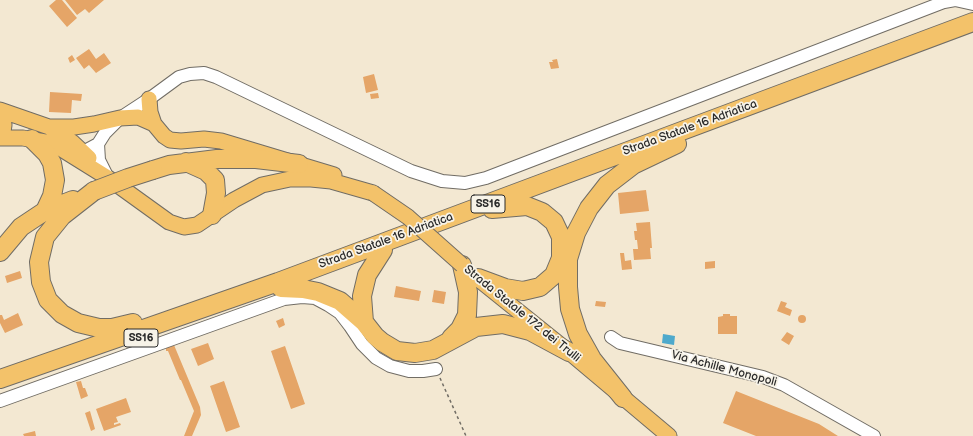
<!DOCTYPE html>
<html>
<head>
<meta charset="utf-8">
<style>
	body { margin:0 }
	canvas { display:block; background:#f3e8d2 }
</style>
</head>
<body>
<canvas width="973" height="436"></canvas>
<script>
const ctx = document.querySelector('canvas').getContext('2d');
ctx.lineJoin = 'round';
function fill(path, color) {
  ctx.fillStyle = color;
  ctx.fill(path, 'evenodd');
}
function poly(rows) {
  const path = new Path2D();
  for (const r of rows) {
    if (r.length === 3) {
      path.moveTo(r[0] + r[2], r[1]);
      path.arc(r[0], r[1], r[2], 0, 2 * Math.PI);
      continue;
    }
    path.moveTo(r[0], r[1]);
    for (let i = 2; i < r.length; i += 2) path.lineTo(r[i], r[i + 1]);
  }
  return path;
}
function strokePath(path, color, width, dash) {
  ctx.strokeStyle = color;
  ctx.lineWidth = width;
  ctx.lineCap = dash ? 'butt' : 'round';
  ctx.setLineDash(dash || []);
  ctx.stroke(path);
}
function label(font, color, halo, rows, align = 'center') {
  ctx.font = font + ' "Balsamiq Sans",sans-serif';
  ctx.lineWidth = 3.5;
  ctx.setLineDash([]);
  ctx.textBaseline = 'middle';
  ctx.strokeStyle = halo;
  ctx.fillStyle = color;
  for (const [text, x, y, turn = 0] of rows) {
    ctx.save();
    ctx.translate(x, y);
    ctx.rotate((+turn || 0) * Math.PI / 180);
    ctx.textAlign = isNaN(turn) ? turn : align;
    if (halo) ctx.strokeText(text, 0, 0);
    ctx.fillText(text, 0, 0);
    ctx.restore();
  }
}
fill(poly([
	[663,334,675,336,674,345,662,343]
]), '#4ea9cc');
fill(poly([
	[56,0,62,0,77,18,67,27,49,6],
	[65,0,104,0,89,13,85,9,77,15],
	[89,49,96,59,104,53,111,63,96,73,89,65,84,69,76,58],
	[72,55,75,60,70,63,68,58],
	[557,59,559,68,551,69,549,62,553,62,552,60],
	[374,74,378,90,366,93,363,77],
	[50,92,82,94,81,101,72,100,71,113,49,112],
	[378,93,379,98,371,99,370,94],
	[646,190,649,211,620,214,618,193],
	[650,222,652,248,650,248,651,259,634,260,633,249,638,249,637,240,635,240,634,231,637,231,636,223],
	[620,253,624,253,625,261,631,260,632,269,622,270],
	[715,261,715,268,705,269,705,262],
	[20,271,22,278,7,283,5,276],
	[396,286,421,291,419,301,394,297],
	[434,290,446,292,444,304,432,302],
	[596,301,606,302,605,307,595,306],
	[781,301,787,303,785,307,792,310,790,316,777,311],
	[18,313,23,325,5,333,0,323,0,315,2,315,4,320],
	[723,314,730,314,730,316,737,316,737,334,718,334,718,317,723,316],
	[802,319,4],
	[283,318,285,325,279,328,276,321],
	[787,332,794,336,789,345,781,340],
	[208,343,214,359,198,366,191,349],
	[174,345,200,407,201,415,192,436,184,436,194,411,181,380,180,380,168,351,166,351,166,348],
	[285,346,305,404,291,409,271,351],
	[81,381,83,388,85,388,88,396,81,399,76,382],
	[224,381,240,427,226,432,210,386],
	[736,391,819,424,838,436,756,436,723,423],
	[126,398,131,412,116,417,118,422,114,423,114,425,120,423,121,425,104,431,96,409],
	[90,411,95,429,91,431,85,413],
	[35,431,36,436,24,436,23,434]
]), '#e5a567');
const minor = poly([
	[98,144,99,160,108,178],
	[75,155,83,152,98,144,105,133,120,118,149,99,179,77,190,74,204,73,216,77,411,171,442,181,465,183,486,178,944,2,955,0,973,4],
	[611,337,620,343,763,377,784,385,874,436],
	[0,401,284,299,302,297,315,298,328,305,340,313,350,326,362,344,376,358,390,366,409,371,423,371,436,369]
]);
const major = poly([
	[149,99,150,112,154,124],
	[0,110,49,127,72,142,89,158],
	[0,113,3,119,4,125,3,132,0,138],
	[49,127,74,127,94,124,120,118,138,117,154,124,164,136,170,140,181,141,204,139,221,141,334,175],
	[0,138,23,138,45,142,55,145,108,178,169,222,184,227,197,225,234,200,262,185,290,179,311,179,331,181,373,193],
	[482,282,569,352,669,436]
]);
const highway = poly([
	[32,139,47,154,52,163,55,180,52,196,45,211],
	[186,162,206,171,215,180,216,193,212,215],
	[153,170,169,165,217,159,256,159,299,164],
	[94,191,62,216,45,237,39,262,41,282,48,300,62,314,78,323,99,328,112,328,133,323],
	[0,252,21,227,45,211,73,200],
	[478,278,505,288,523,291,540,287,554,275,561,258,561,237,554,222,542,212,527,206,492,209],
	[281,288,303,289,318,292,340,301,364,322,375,336,382,342,397,351,415,353,433,350,476,327,503,324,530,331,569,352],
	[364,322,362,296,367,275,383,250],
	[451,338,460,329,467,315,468,292,462,265],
	[0,379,278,282,973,22],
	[623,398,592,359,578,334,570,309,568,287,568,259,576,233,589,208,607,185,633,165,677,144]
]);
strokePath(minor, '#716d65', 14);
strokePath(major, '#716d65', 17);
strokePath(highway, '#716d65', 20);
strokePath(poly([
	[440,378,466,436]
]), '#716d65', 1.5, [3, 3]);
strokePath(minor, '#fff', 12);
strokePath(major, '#f3c26a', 15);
strokePath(highway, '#f3c26a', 18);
const majorBridge = poly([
	[373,193,408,217,462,265]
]);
const highwayBridge = poly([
	[94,191,128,178,153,170]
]);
strokePath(majorBridge, '#716d65', 17, []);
strokePath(highwayBridge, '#716d65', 20, []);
strokePath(majorBridge, '#f3c26a', 15);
strokePath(highwayBridge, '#f3c26a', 18);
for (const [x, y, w] of [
	[488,204,34],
	[141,338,34]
]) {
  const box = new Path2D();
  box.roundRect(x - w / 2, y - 9, w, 18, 3);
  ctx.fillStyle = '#f7f3e8';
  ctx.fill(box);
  strokePath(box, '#2b2b2b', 1);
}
label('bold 11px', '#2b2b2b', null, [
	["SS16",488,204],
	["SS16",141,338]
]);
label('12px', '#2b2b2b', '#f7f3e8', [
	["Strada Statale 16 Adriatica",690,128,-20],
	["Strada Statale 16 Adriatica",386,241,-20],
	["Strada Statale 172 dei Trulli",522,314,39],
	["Via Achille Monopoli",724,369,15]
]);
</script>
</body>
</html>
